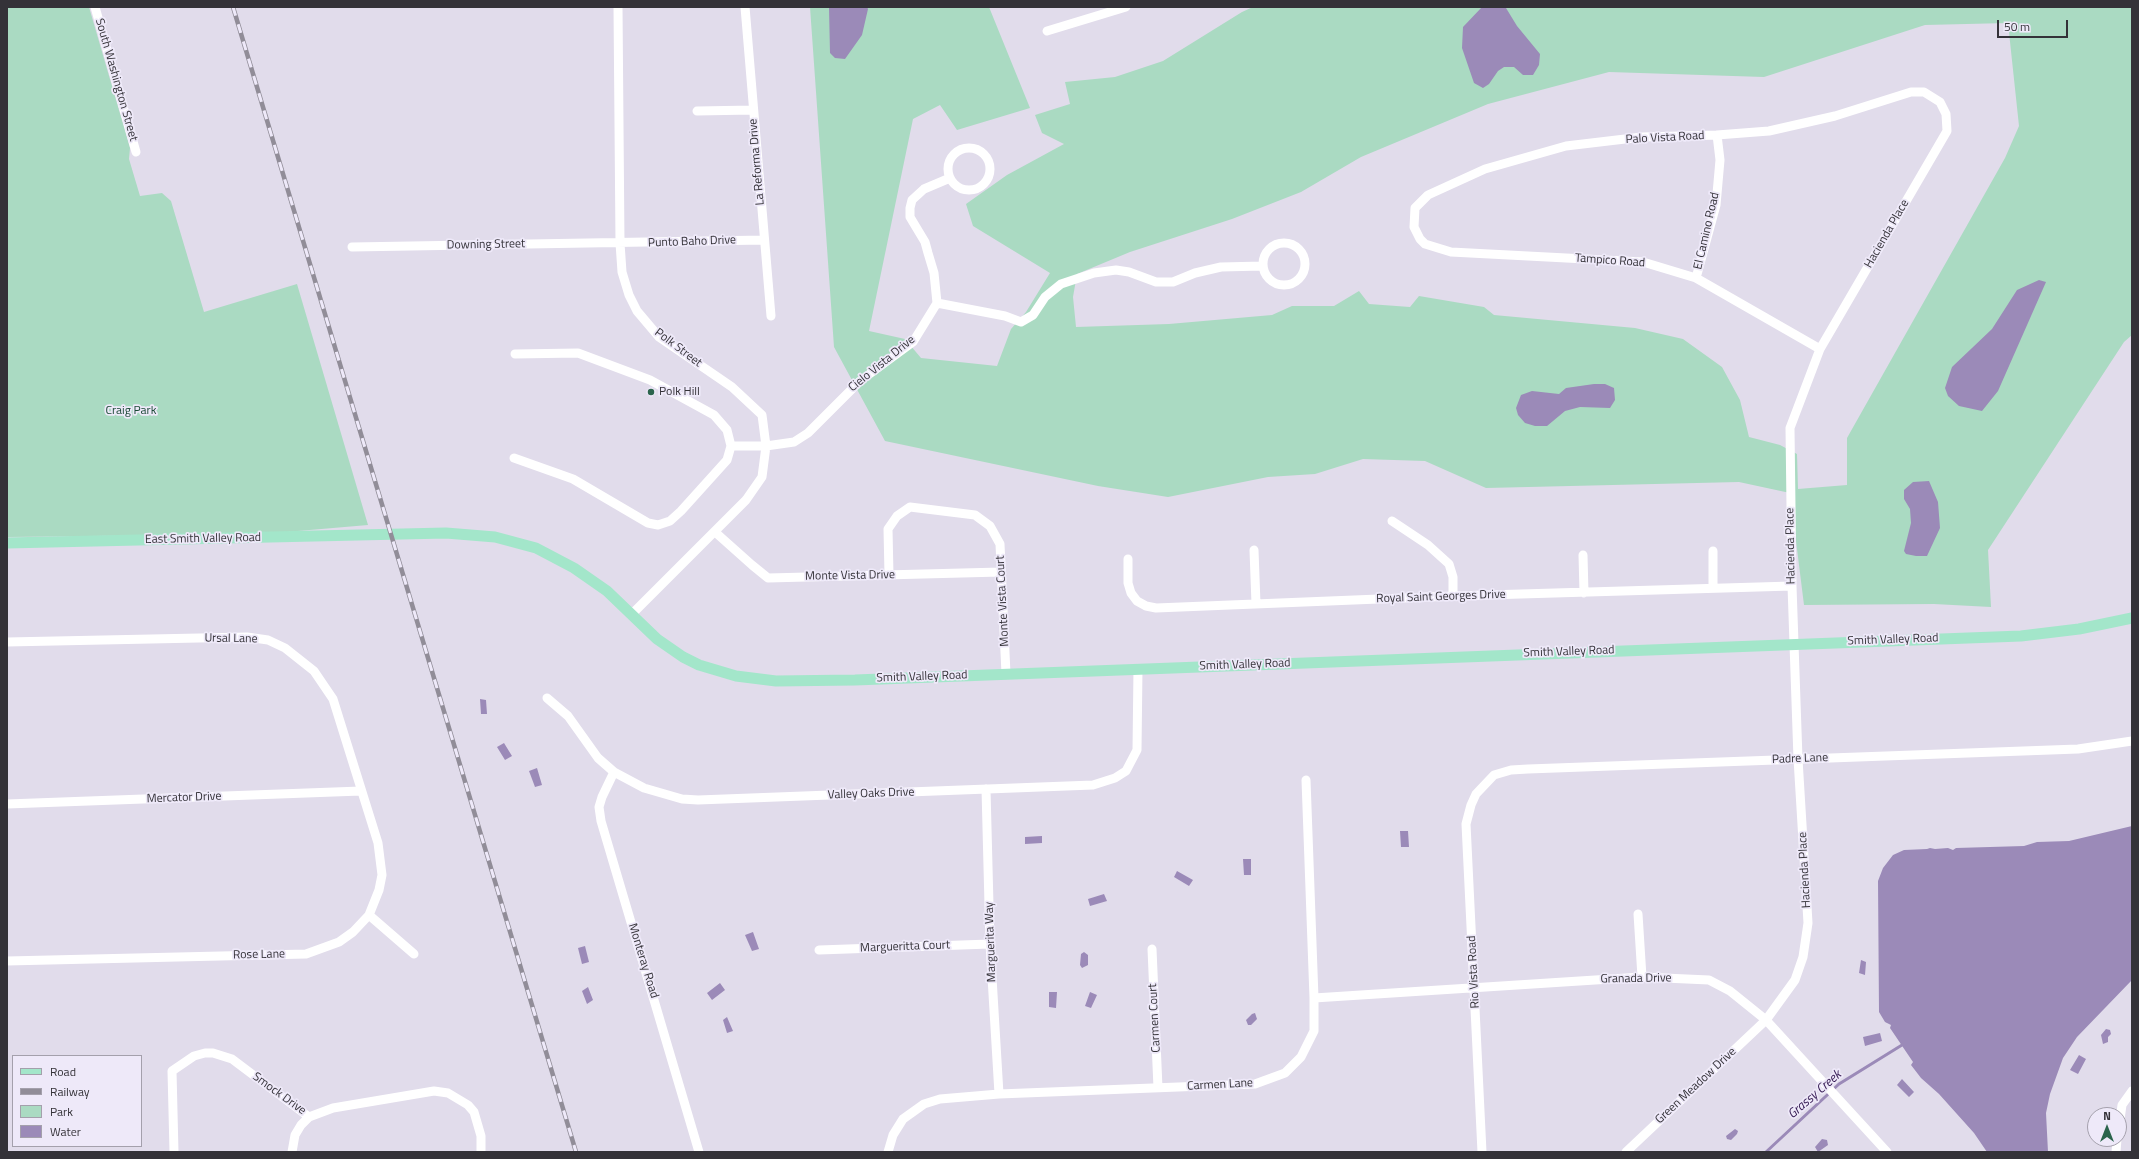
<!DOCTYPE html>
<html>
<head>
<meta charset="utf-8">
<style>
	body { margin:0 }
	#map { position:relative; width:2139px; height:1159px; overflow:hidden; background:#e1dceb; font-family:"Titillium Web",sans-serif }
	canvas { display:block }
	.frame { position:absolute; inset:0; border:8px solid #343238; pointer-events:none }
	.legend { position:absolute; left:12px; top:1055px; width:130px; height:92px; box-sizing:border-box; background:#eee9f9; border:1px solid #a4a0ac; margin:0; padding:5px 7px; list-style:none; font-size:12px; color:#343238 }
	.legend li { display:flex; align-items:center; gap:8px; height:20px }
	.legend b { width:20px; border:1px solid #a4a0ac }
	.north { position:absolute; left:2087px; top:1107px; width:40px; height:40px; box-sizing:border-box; background:#eee9f9; border:1px solid #a4a0ac; border-radius:50%; rotate:0deg; font-size:11px; font-weight:700; line-height:16px; text-align:center; color:#343238 }
	.north::after { content:''; display:block; margin:auto; width:14px; height:18px; background:#2b644c; clip-path:polygon(50% 0,100% 100%,50% 72%,0 100%) }
	.scale { position:absolute; left:1997px; top:20px; width:71px; height:18px; box-sizing:border-box; border:2px solid #343238; border-top:0; padding-left:5px; font-size:12px; line-height:14px; white-space:nowrap; color:#343238; -webkit-text-stroke:3px #eee9f9; paint-order:stroke }
</style>
</head>
<body>
<div id="map">
<canvas width="2139" height="1159"></canvas>
<div class="frame"></div>
<ul class="legend">
<li><b style="height:5px;background:#a3e6ca"></b>Road</li>
<li><b style="height:5px;background:#918d98"></b>Railway</li>
<li><b style="height:11px;background:#aadac2"></b>Park</li>
<li><b style="height:11px;background:#9b8ab8"></b>Water</li>
</ul>
<div class="north">N</div>
<div class="scale">50 m</div>
</div>
<script>
const ctx = document.querySelector('canvas').getContext('2d');
ctx.lineJoin = 'round';
function fill(path, color) {
  ctx.fillStyle = color;
  ctx.fill(path, 'evenodd');
}
function poly(rows) {
  const path = new Path2D();
  for (const r of rows) {
    if (r.length === 3) {
      path.moveTo(r[0] + r[2], r[1]);
      path.arc(r[0], r[1], r[2], 0, 2 * Math.PI);
      continue;
    }
    path.moveTo(r[0], r[1]);
    for (let i = 2; i < r.length; i += 2) path.lineTo(r[i], r[i + 1]);
  }
  return path;
}
function strokePath(path, color, width, dash) {
  ctx.strokeStyle = color;
  ctx.lineWidth = width;
  ctx.lineCap = dash ? 'butt' : 'round';
  ctx.setLineDash(dash || []);
  ctx.stroke(path);
}
function label(font, color, halo, rows, align = 'center') {
  ctx.font = font + ' "Titillium Web",sans-serif';
  ctx.lineWidth = 3.5;
  ctx.setLineDash([]);
  ctx.textBaseline = 'middle';
  ctx.strokeStyle = halo;
  ctx.fillStyle = color;
  for (const [text, x, y, turn = 0] of rows) {
    ctx.save();
    ctx.translate(x, y);
    ctx.rotate((+turn || 0) * Math.PI / 180);
    ctx.textAlign = isNaN(turn) ? turn : align;
    if (halo) ctx.strokeText(text, 0, 0);
    ctx.fillText(text, 0, 0);
    ctx.restore();
  }
}
fill(poly([
	[7,7,89,7,130,148,129,159,140,196,162,193,171,201,204,312,297,284,368,525,263,534,7,537],
	[810,7,989,7,1030,108,957,130,940,105,913,119,869,331,905,339,921,358,997,366,1011,329,1026,312,1050,273,973,226,966,204,1007,175,1064,144,1042,133,1035,115,1070,104,1065,82,1115,77,1163,61,1242,12,1253,7,2132,7,2132,335,2124,342,1988,550,1991,607,1934,604,1804,605,1790,493,1739,482,1486,488,1425,461,1363,459,1315,474,1268,477,1168,497,1098,486,885,441,834,347],
	[2008,23,2019,126,2005,158,1847,438,1847,485,1798,489,1797,454,1780,445,1749,437,1740,400,1722,367,1683,339,1635,328,1494,315,1484,307,1419,296,1410,307,1369,304,1359,291,1334,306,1292,306,1272,315,1169,324,1076,327,1073,297,1077,274,1130,252,1232,219,1301,192,1361,157,1488,104,1609,72,1764,77,1925,25]
]), '#aadac2');
fill(poly([
	[829,7,867,7,868,9,862,35,845,59,835,58,830,53],
	[1482,7,1506,8,1517,26,1540,54,1539,65,1533,75,1523,75,1514,67,1504,67,1498,71,1489,84,1483,88,1474,83,1462,48,1463,27],
	[2039,280,2046,282,1998,391,1982,411,1959,406,1948,396,1945,388,1952,367,1992,329,2017,290],
	[1594,384,1605,384,1614,388,1615,400,1610,408,1580,407,1565,411,1547,426,1535,426,1525,423,1518,415,1516,408,1521,395,1532,391,1559,394,1566,388],
	[1929,481,1938,502,1940,528,1927,556,1916,556,1906,554,1904,551,1911,523,1910,509,1904,499,1904,490,1913,482],
	[480,699,486,700,487,714,481,714],
	[504,743,512,756,505,760,497,747],
	[537,768,542,785,535,787,529,771],
	[2132,826,2132,980,2077,1037,2063,1058,2050,1094,2046,1113,2048,1152,1987,1152,1974,1133,1939,1094,1921,1078,1911,1065,1913,1062,1890,1028,1891,1025,1885,1022,1879,1012,1878,881,1883,868,1893,855,1904,850,1927,849,1930,848,1935,849,1948,848,1953,850,1956,848,2024,846,2037,842,2069,841],
	[1400,831,1408,831,1409,847,1401,847],
	[1042,836,1042,843,1025,844,1025,837],
	[1243,859,1251,859,1251,875,1244,875],
	[1177,871,1193,880,1189,886,1174,877],
	[1104,894,1107,901,1090,906,1088,899],
	[753,932,759,949,752,951,745,935],
	[585,946,589,962,582,964,578,948],
	[1084,952,1088,955,1088,965,1082,968,1080,965,1081,954],
	[1861,960,1866,962,1865,975,1859,973],
	[720,983,725,990,712,1000,707,993],
	[588,987,593,1000,587,1004,582,991],
	[1049,992,1057,992,1056,1008,1049,1007],
	[1090,992,1097,995,1091,1008,1085,1006],
	[1255,1013,1257,1019,1251,1025,1248,1025,1246,1020,1252,1014],
	[727,1017,733,1031,727,1033,723,1020],
	[2106,1029,2110,1030,2111,1034,2108,1037,2108,1042,2103,1044,2101,1035],
	[1880,1033,1882,1041,1865,1046,1863,1037],
	[2079,1055,2086,1059,2078,1074,2070,1070],
	[1902,1079,1914,1092,1909,1097,1897,1085],
	[1735,1129,1738,1131,1737,1134,1731,1140,1727,1139,1726,1136],
	[1822,1139,1827,1140,1828,1145,1818,1152,1815,1147]
]), '#9b8ab8');
strokePath(poly([
	[1766,1152,1839,1084,1902,1045]
]), '#9b8ab8', 3);
strokePath(poly([
	[95,7,136,152],
	[618,7,620,243,622,272,629,295,637,311,659,337,732,387,762,415,766,446,762,477,746,500,631,615],
	[745,7,771,316],
	[1047,31,1126,7],
	[697,111,753,110],
	[969,169,21],
	[1284,264,21],
	[352,247,764,240],
	[1696,278,1716,205,1720,160,1717,135],
	[937,303,934,273,928,253,925,242,910,217,910,208,912,200,924,189,950,178],
	[731,446,766,446,794,442,808,433,860,381,913,342,937,303,1005,316,1021,322,1033,315,1045,297,1061,284,1094,273,1116,270,1129,272,1156,282,1173,282,1195,273,1221,267,1263,266],
	[514,458,573,479,648,523,658,525,670,521,681,511,727,460,731,446,727,430,714,415,650,380,578,353,515,354],
	[1392,521,1428,545,1449,564,1453,577,1453,596],
	[715,532,752,565,768,578,1001,572],
	[1254,550,1256,604],
	[1713,551,1713,588],
	[1583,555,1584,593],
	[1128,559,1128,583,1131,593,1137,601,1146,606,1156,608,1453,596,1792,586],
	[889,575,888,529,897,516,910,507,975,515,990,526,1000,544,1006,674],
	[7,642,247,637,268,640,285,648,314,671,333,699,378,843,382,875,379,890,369,915,353,932,339,942,306,954,7,961],
	[547,698,568,716,598,758,614,772,644,788,682,799,698,800,1093,785,1115,778,1126,771,1137,750,1138,669],
	[614,772,602,797,599,807,601,821,699,1152],
	[986,789,990,944,999,1094],
	[7,804,361,791],
	[1638,914,1642,977],
	[369,915,414,954],
	[1152,949,1158,1088],
	[819,950,990,944],
	[1314,998,1642,977,1709,980,1730,991,1766,1020,1887,1152],
	[2119,1127,2122,1105,2132,1091],
	[174,1152,172,1071,194,1056,205,1053,213,1053,232,1059,309,1117,333,1108,434,1091,448,1093,468,1105,474,1112,481,1136,481,1152],
	[292,1152,295,1135,301,1125,309,1117],
	[888,1152,893,1135,903,1119,924,1104,940,1099,999,1094,1255,1084,1285,1073,1301,1057,1314,1031,1314,998,1306,780],
	[1482,1152,1466,824,1471,805,1476,794,1494,775,1511,770,1528,769,2078,749,2132,741],
	[1626,1152,1766,1020,1795,980,1803,957,1808,923,1798,759,1792,586,1790,428,1820,349,1947,131,1946,114,1940,102,1924,92,1911,92,1835,116,1769,131,1717,135,1642,137,1566,146,1485,169,1428,195,1415,208,1414,227,1420,239,1425,244,1451,252,1643,262,1696,278,1820,349],
	[2116,1152,2117,1139]
]), '#fff', 9);
strokePath(poly([
	[7,543,446,533,495,537,536,548,574,568,607,591,657,639,683,657,699,665,736,676,776,681,855,680,2021,636,2079,629,2132,618]
]), '#a3e6ca', 11);
const rail = poly([
	[233,7,576,1152]
]);
strokePath(rail, '#918d98', 4.5);
strokePath(rail, '#eee9f9', 3, [9]);
for (const [x, y, r, color] of [
	[651,392,4,"#2b644c"]
]) {
  const dot = new Path2D();
  dot.arc(x, y, r, 0, 2 * Math.PI);
  ctx.fillStyle = color;
  ctx.fill(dot);
  strokePath(dot, '#eee9f9', 1.5);
}
label('12px', '#343238', '#eee9f9', [
	["South Washington Street",116,80,74],
	["Palo Vista Road",1665,138,-3],
	["La Reforma Drive",757,162,-95],
	["El Camino Road",1707,231,-77],
	["Hacienda Place",1887,234,-60],
	["Punto Baho Drive",692,242,-2],
	["Downing Street",486,245,-1],
	["Tampico Road",1610,261,4],
	["Polk Street",678,348,37],
	["Cielo Vista Drive",882,364,-39],
	["East Smith Valley Road",203,539,-1],
	["Hacienda Place",1791,546,-91],
	["Monte Vista Drive",850,576,-1],
	["Royal Saint Georges Drive",1441,597,-2],
	["Monte Vista Court",1003,601,-93],
	["Ursal Lane",231,639,1],
	["Smith Valley Road",1893,640,-2],
	["Smith Valley Road",1569,652,-2],
	["Smith Valley Road",1245,665,-2],
	["Smith Valley Road",922,677,-2],
	["Padre Lane",1800,759,-2],
	["Valley Oaks Drive",871,794,-2],
	["Mercator Drive",184,798,-2],
	["Hacienda Place",1805,870,-93],
	["Marguerita Way",991,942,-92],
	["Margueritta Court",905,947,-2],
	["Rose Lane",259,955,-1],
	["Monteray Road",643,961,73],
	["Rio Vista Road",1474,972,-93],
	["Granada Drive",1636,979,-1],
	["Carmen Court",1155,1018,-93],
	["Carmen Lane",1220,1085,-3],
	["Green Meadow Drive",1696,1086,-43],
	["Smock Drive",279,1094,36]
]);
label('12px', '#343238', '#eee9f9', [
	["Polk Hill",659,392]
], 'left');
label('12px', '#1a4835', '#eee9f9', [
	["Craig Park",131,411]
]);
label('italic 13px', '#341952', '#eee9f9', [
	["Grassy Creek",1815,1095,-41]
]);
</script>
</body>
</html>
